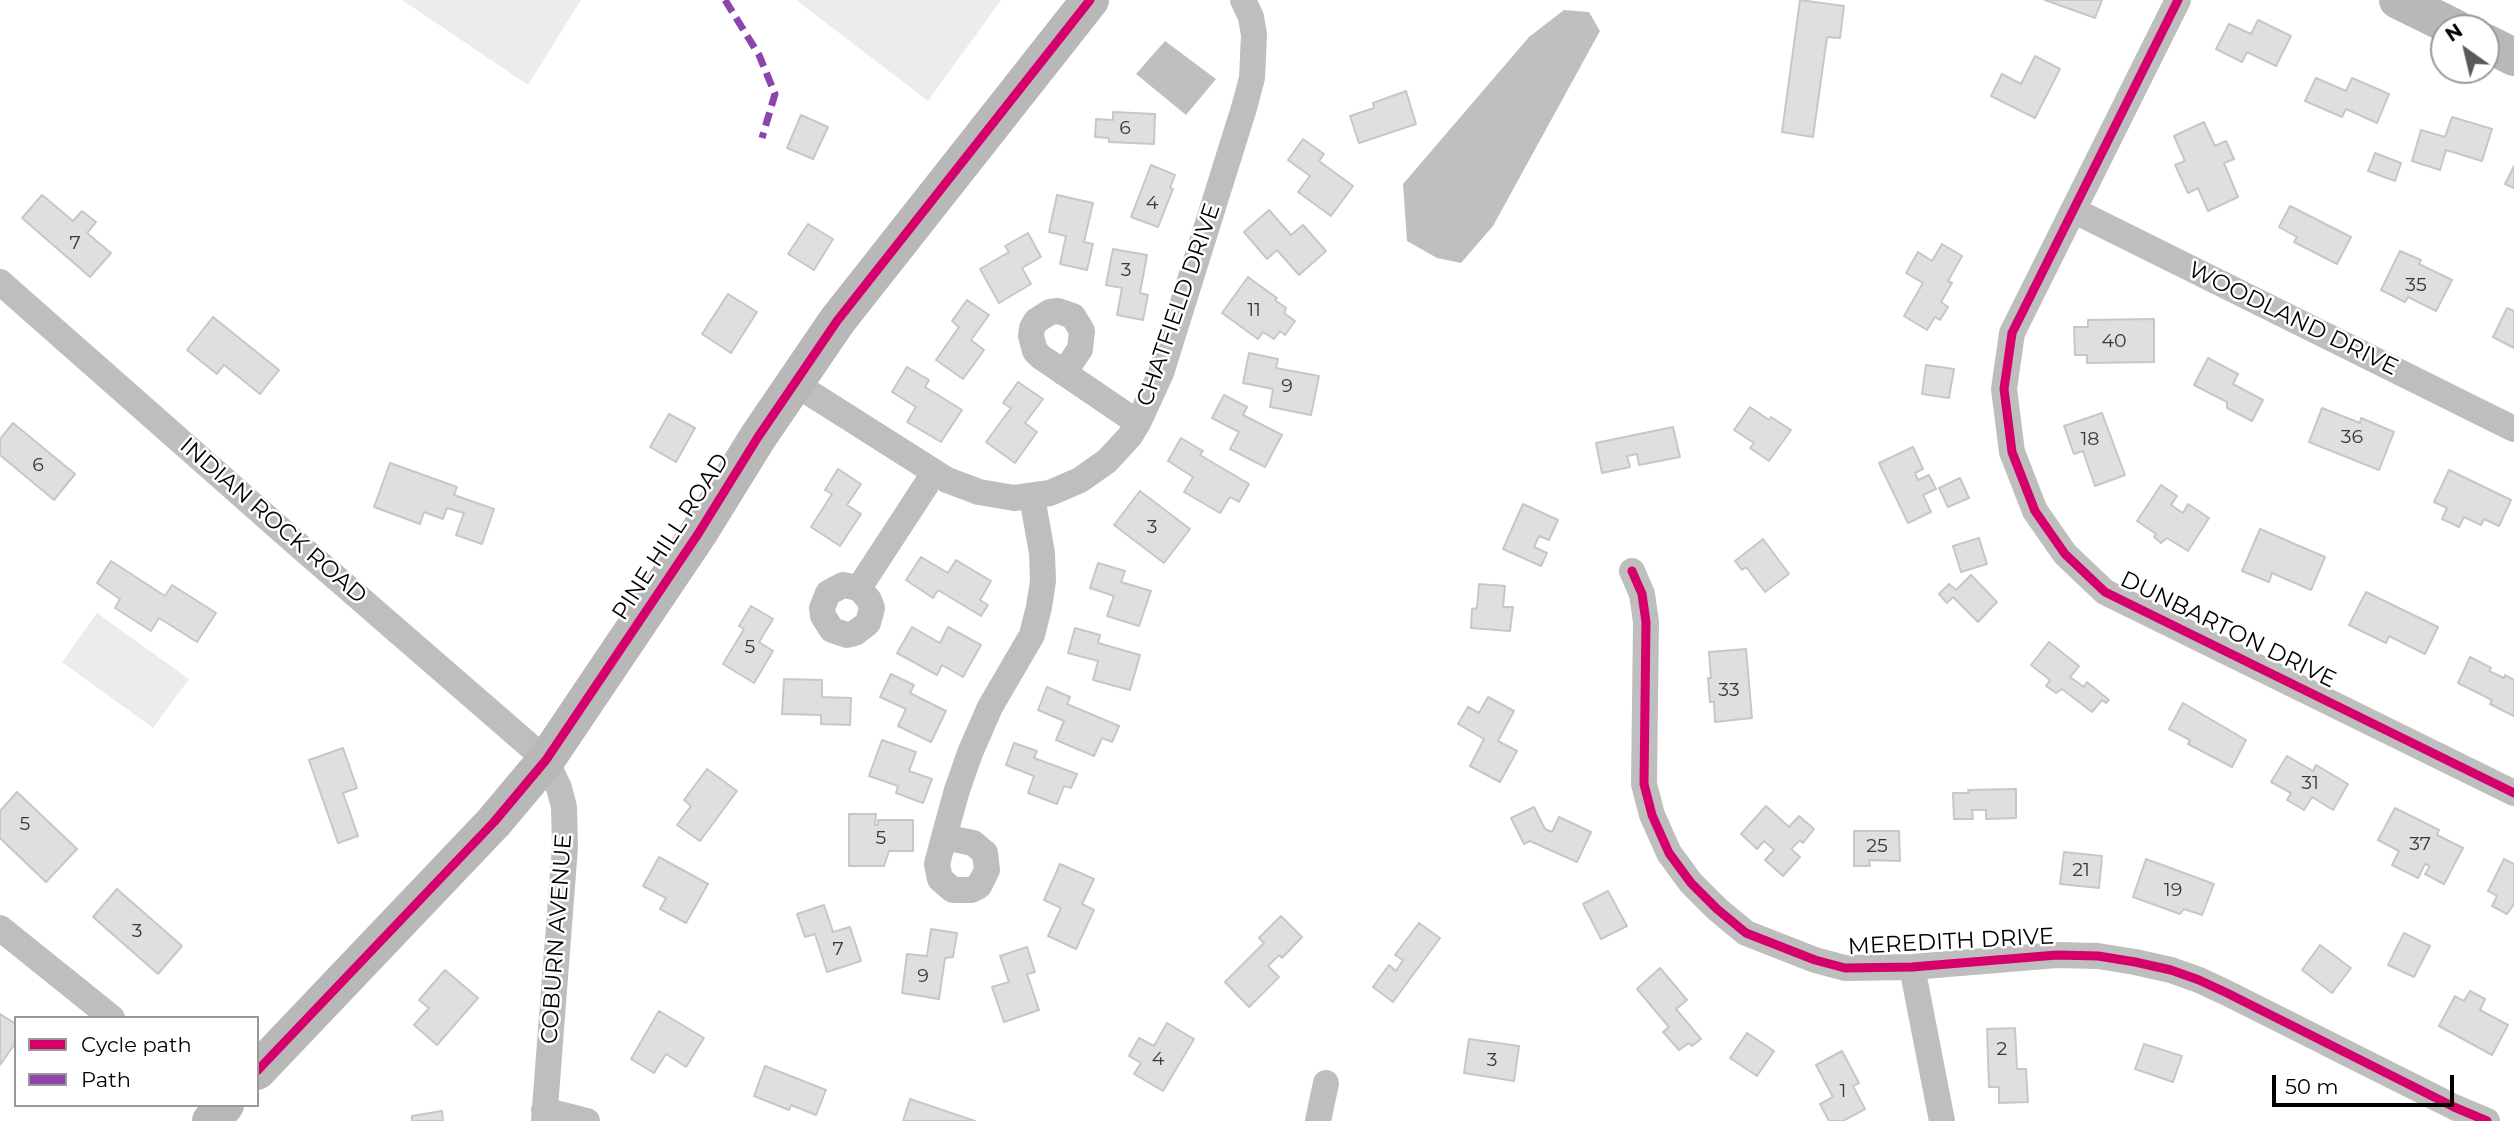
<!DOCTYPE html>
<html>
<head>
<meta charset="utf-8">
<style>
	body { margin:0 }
	#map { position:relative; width:2514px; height:1121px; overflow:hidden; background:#fff; font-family:Montserrat,sans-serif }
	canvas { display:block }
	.legend { position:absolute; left:14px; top:1016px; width:245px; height:91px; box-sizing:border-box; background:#fff; border:2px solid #999; margin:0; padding:9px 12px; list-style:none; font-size:21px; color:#000 }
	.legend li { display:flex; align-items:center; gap:14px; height:35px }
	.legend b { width:35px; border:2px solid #999 }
	.north { position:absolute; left:2430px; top:14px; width:70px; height:70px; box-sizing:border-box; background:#fff; border:2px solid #999; border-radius:50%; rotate:326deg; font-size:19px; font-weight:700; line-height:28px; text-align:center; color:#000 }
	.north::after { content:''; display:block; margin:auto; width:24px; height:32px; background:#595959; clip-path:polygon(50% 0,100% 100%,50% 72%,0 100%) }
	.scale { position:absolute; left:2272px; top:1075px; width:182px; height:32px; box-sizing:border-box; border:4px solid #000; border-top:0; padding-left:9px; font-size:21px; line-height:24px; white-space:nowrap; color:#000; -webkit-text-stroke:5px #fff; paint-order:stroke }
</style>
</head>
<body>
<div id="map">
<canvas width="2514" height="1121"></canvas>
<ul class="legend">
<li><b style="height:9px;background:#d6006c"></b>Cycle path</li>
<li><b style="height:9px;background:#8e44ad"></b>Path</li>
</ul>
<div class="north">N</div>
<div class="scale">50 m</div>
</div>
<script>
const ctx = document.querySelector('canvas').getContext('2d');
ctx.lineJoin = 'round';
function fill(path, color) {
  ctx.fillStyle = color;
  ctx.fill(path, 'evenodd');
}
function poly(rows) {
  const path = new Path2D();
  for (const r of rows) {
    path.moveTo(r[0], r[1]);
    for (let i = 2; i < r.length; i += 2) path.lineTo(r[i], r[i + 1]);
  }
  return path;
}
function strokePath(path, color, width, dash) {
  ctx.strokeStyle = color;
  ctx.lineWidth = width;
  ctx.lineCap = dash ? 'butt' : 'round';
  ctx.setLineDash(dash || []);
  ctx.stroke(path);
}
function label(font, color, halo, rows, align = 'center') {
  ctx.font = font + ' Montserrat,sans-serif';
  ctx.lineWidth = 5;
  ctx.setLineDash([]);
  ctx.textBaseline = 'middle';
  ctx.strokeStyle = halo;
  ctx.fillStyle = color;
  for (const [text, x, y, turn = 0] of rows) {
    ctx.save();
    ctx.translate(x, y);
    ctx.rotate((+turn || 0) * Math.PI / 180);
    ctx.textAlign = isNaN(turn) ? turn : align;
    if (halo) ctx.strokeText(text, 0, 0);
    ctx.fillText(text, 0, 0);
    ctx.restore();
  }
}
fill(poly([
	[402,0,581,0,528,85],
	[796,0,1001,0,928,101],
	[97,613,189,679,153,728,62,662]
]), '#ececec');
fill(poly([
	[1564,10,1589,12,1600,31,1493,226,1461,263,1437,258,1407,241,1403,184,1529,37],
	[1165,41,1216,79,1186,115,1136,74]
]), '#bfbfbf');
const building = poly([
	[1800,0,1844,6,1840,38,1827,37,1813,137,1782,132,1800,0],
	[2045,0,2102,0,2095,18,2045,0],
	[2258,20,2291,36,2276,66,2247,52,2242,62,2216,49,2229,24,2251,34,2258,20],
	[2035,56,2060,69,2035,118,1991,96,2002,74,2021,84,2035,56],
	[2316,78,2346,91,2352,78,2389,94,2377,123,2346,109,2342,117,2305,101,2316,78],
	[1406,91,1416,124,1359,143,1350,116,1374,108,1373,103,1406,91],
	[1113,112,1155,114,1154,144,1109,142,1109,138,1095,137,1096,119,1113,120,1113,112],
	[801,115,828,127,813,159,787,148,801,115],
	[2452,117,2492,129,2482,161,2446,150,2440,170,2412,161,2421,130,2445,137,2452,117],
	[2204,122,2215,146,2226,141,2234,159,2224,163,2238,197,2208,211,2198,188,2188,193,2175,165,2185,161,2174,136,2204,122],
	[1303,139,1324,154,1319,161,1353,186,1331,216,1298,192,1310,176,1288,160,1303,139],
	[2375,153,2401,163,2395,181,2368,171,2375,153],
	[1151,165,1175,175,1170,188,1173,189,1158,227,1131,217,1151,165],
	[2514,166,2514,188,2505,184,2514,166],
	[42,195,73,221,82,211,96,222,87,233,111,253,90,277,22,218,42,195],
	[1057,195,1093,203,1084,242,1093,244,1087,270,1060,264,1066,236,1049,232,1057,195],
	[2290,206,2351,237,2337,264,2294,242,2297,237,2279,227,2290,206],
	[1269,210,1291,235,1303,225,1326,251,1299,275,1277,250,1267,259,1244,232,1269,210],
	[808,224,833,239,814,270,788,254,808,224],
	[1028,233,1041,257,1022,268,1031,284,999,303,980,269,1009,252,1005,246,1028,233],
	[1942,244,1962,256,1948,281,1952,283,1941,302,1948,307,1940,320,1935,317,1927,330,1904,316,1923,283,1906,273,1918,252,1932,261,1942,244],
	[1113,249,1147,255,1140,293,1148,295,1143,320,1117,315,1122,288,1106,285,1113,249],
	[2400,251,2421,260,2419,264,2452,280,2436,311,2408,297,2405,302,2381,290,2400,251],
	[1248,277,1277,298,1275,300,1286,308,1284,313,1295,321,1285,335,1280,331,1274,339,1263,332,1258,339,1222,313,1248,277],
	[728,294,757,312,731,353,702,334,728,294],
	[967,300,989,315,971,340,984,350,963,379,936,360,959,327,952,321,967,300],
	[2507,308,2514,311,2514,348,2493,337,2507,308],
	[213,317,279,370,260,394,224,365,217,374,187,350,213,317],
	[2154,319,2154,362,2087,363,2087,355,2075,355,2074,327,2088,327,2088,320,2154,319],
	[1249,353,1278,359,1276,368,1319,376,1311,415,1270,407,1273,389,1243,383,1249,353],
	[2208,358,2238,374,2233,384,2263,400,2252,421,2227,408,2227,402,2194,385,2208,358],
	[1926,365,1954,369,1949,398,1922,394,1926,365],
	[907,367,929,380,925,387,962,410,941,442,907,422,916,407,892,392,907,367],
	[1018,382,1043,399,1025,423,1037,432,1015,463,986,442,1011,408,1003,403,1018,382],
	[1224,395,1247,407,1243,415,1282,435,1265,467,1230,449,1239,432,1212,418,1224,395],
	[1750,407,1769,420,1771,417,1791,430,1769,461,1750,448,1754,443,1734,430,1750,407],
	[2322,408,2360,423,2361,418,2394,432,2379,470,2309,442,2322,408],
	[2102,413,2125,475,2095,486,2083,451,2074,454,2064,426,2102,413],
	[669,414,695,428,676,462,650,447,669,414],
	[13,423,75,474,54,500,0,455,0,439,13,423],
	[1673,427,1680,457,1639,465,1637,454,1627,456,1630,467,1602,473,1596,443,1673,427],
	[1181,438,1203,451,1200,455,1249,484,1239,502,1230,497,1220,513,1184,492,1193,477,1168,461,1181,438],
	[1913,447,1923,469,1915,473,1918,480,1929,475,1936,489,1923,495,1931,512,1908,523,1879,463,1913,447],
	[390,463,457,487,454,495,494,509,482,544,456,535,464,513,447,508,443,519,424,512,420,524,374,507,390,463],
	[838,469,861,484,847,505,861,514,840,546,811,527,832,494,825,490,838,469],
	[2449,470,2511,500,2499,526,2484,519,2481,525,2464,517,2459,527,2442,519,2447,508,2434,502,2449,470],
	[1960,478,1969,498,1948,507,1939,488,1960,478],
	[2161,485,2177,496,2171,505,2183,513,2188,504,2209,518,2188,551,2167,538,2161,543,2154,537,2156,534,2137,521,2161,485],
	[1140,491,1190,529,1164,563,1114,525,1140,491],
	[1523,504,1558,520,1549,540,1539,536,1534,547,1547,553,1541,566,1503,549,1523,504],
	[2260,529,2325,557,2311,590,2272,573,2269,582,2242,571,2260,529],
	[1979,538,1987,564,1961,572,1953,546,1979,538],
	[1763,539,1789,574,1765,592,1746,567,1742,570,1735,561,1763,539],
	[921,557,948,573,956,560,991,581,980,600,988,605,981,616,938,590,933,598,906,580,921,557],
	[111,561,165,596,172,585,216,613,197,642,159,618,151,631,115,608,120,599,97,583,111,561],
	[1098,563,1125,571,1121,582,1151,591,1139,626,1107,616,1114,596,1090,588,1098,563],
	[1971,575,1997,602,1978,622,1953,597,1947,603,1939,594,1949,584,1956,590,1971,575],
	[1479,584,1505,586,1503,607,1513,607,1510,631,1471,628,1472,609,1477,608,1479,584],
	[2366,592,2438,627,2425,654,2389,636,2386,643,2349,625,2366,592],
	[751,606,773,619,759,642,773,651,754,683,723,664,744,629,739,626,751,606],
	[912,627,940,643,948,627,981,645,963,677,942,665,937,675,897,653,912,627],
	[1075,628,1100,635,1098,643,1140,655,1130,690,1093,680,1098,661,1068,653,1075,628],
	[2049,642,2079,666,2070,677,2084,687,2087,682,2109,700,2106,703,2102,700,2092,712,2062,689,2056,693,2046,686,2050,680,2031,665,2049,642],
	[1746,649,1752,718,1715,722,1714,702,1710,702,1708,678,1711,678,1709,652,1746,649],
	[2470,657,2491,668,2489,671,2504,678,2505,675,2514,680,2514,716,2490,704,2492,700,2458,683,2470,657],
	[891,674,914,685,910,693,946,711,931,742,898,726,906,709,880,697,891,674],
	[784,679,822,680,822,697,851,698,850,725,821,724,821,715,782,714,784,679],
	[1047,687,1070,697,1067,704,1119,726,1112,742,1102,738,1094,756,1056,740,1064,721,1038,710,1047,687],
	[1488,697,1514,711,1498,741,1517,751,1500,782,1470,766,1484,739,1458,724,1468,707,1479,713,1488,697],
	[2183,703,2246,740,2232,767,2188,744,2190,740,2169,729,2183,703],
	[882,740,916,752,909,771,932,779,923,803,896,793,898,786,869,776,882,740],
	[1014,743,1037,751,1034,758,1077,774,1071,788,1064,786,1057,804,1028,793,1034,776,1006,765,1014,743],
	[343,748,357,788,343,793,358,836,338,843,309,760,343,748],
	[2287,756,2313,771,2316,765,2348,784,2333,810,2312,797,2304,810,2287,800,2291,793,2271,782,2287,756],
	[707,769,737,791,700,841,677,825,691,806,684,800,707,769],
	[2016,789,2016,818,1986,819,1986,810,1972,810,1973,819,1954,819,1953,793,1969,793,1968,790,2016,789],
	[17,792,77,849,46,882,0,838,0,811,17,792],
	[1766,806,1789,827,1799,816,1814,829,1803,843,1800,840,1791,849,1800,857,1783,876,1765,860,1774,850,1764,841,1757,849,1741,834,1766,806],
	[1534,807,1545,829,1552,832,1559,817,1591,832,1577,862,1530,841,1524,844,1511,818,1534,807],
	[2395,808,2439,830,2437,835,2463,848,2444,884,2425,874,2430,866,2425,864,2418,878,2392,865,2399,851,2378,840,2395,808],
	[849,814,876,814,875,825,878,825,878,820,913,820,913,851,889,851,884,866,849,866,849,814],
	[1854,831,1899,831,1900,861,1869,860,1870,866,1854,866,1854,831],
	[2064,852,2102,856,2099,888,2060,884,2064,852],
	[659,857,708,884,686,923,660,909,666,898,643,886,659,857],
	[2146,859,2214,884,2202,915,2184,909,2180,914,2133,897,2146,859],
	[2504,859,2514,864,2514,904,2507,914,2492,906,2497,896,2488,891,2504,859],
	[1060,864,1094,879,1082,904,1094,910,1076,949,1048,936,1061,908,1044,900,1060,864],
	[117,889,182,946,158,974,93,917,117,889],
	[1608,891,1627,926,1601,939,1583,904,1608,891],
	[824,905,833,932,850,927,861,961,827,972,815,934,805,937,797,914,824,905],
	[1281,916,1302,937,1282,958,1279,955,1268,966,1279,977,1249,1007,1225,982,1264,943,1259,938,1281,916],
	[1419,923,1440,938,1393,1002,1373,987,1389,965,1396,971,1403,960,1395,955,1419,923],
	[931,929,957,933,953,957,945,958,939,999,902,993,907,954,927,956,931,929],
	[2404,933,2430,946,2414,977,2388,965,2404,933],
	[2320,945,2351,968,2332,993,2302,970,2320,945],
	[1027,947,1035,972,1027,974,1039,1010,1004,1022,992,987,1009,982,1000,956,1027,947],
	[1660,968,1687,1000,1676,1009,1701,1039,1692,1046,1689,1043,1679,1050,1663,1032,1669,1027,1637,989,1660,968],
	[445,970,478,998,437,1045,414,1025,429,1008,419,1000,445,970],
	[2470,991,2485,999,2480,1010,2508,1025,2492,1055,2439,1026,2455,996,2464,1001,2470,991],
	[659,1011,704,1038,686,1067,666,1054,654,1073,631,1059,659,1011],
	[0,1014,16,1024,16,1042,0,1065,0,1014],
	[1167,1023,1194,1039,1163,1091,1134,1074,1141,1063,1129,1056,1139,1038,1154,1046,1167,1023],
	[2015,1028,2017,1069,2026,1069,2028,1102,1999,1103,1999,1087,1989,1087,1987,1029,2015,1028],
	[1747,1033,1774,1051,1757,1076,1730,1058,1747,1033],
	[1469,1039,1519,1046,1514,1081,1464,1073,1469,1039],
	[2144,1044,2182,1056,2173,1082,2135,1069,2144,1044],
	[1842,1051,1859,1083,1853,1086,1865,1109,1843,1121,1829,1121,1820,1104,1833,1097,1816,1065,1842,1051],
	[765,1066,826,1090,816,1115,791,1105,789,1110,754,1096,765,1066],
	[910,1099,975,1121,903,1121,910,1099],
	[442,1111,443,1121,412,1121,412,1116,442,1111]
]);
fill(building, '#dfdfdf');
strokePath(building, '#c7c7c7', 2);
strokePath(poly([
	[2178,0,2012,333,2004,389,2012,452,2035,511,2065,554,2105,592,2514,793],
	[2073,210,2514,429],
	[0,282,296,543,546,760,559,788,564,807,565,847,544,1121],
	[1064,373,1080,349,1082,331,1073,316,1058,311,1050,312,1036,321,1032,328,1031,336,1035,351,1041,357,1138,423],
	[794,383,947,480,979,492,1014,498,1050,493,1080,480,1107,461,1130,436,1138,423,1161,373,1244,108,1252,78,1254,35,1251,17,1243,0],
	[1632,571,1642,594,1646,622,1644,784,1652,815,1669,853,1691,883,1717,909,1746,933,1815,960,1845,968,1912,967,2057,955,2098,956,2135,962,2171,970,2199,980,2227,993,2454,1107,2487,1121],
	[859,588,869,600,872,608,868,623,855,633,847,635,832,630,823,616,822,608,828,593,843,585,859,588,934,473],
	[944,837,973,843,985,853,987,870,979,886,971,890,953,890,940,879,937,864,944,837,957,790,970,753,990,707,1032,635,1039,607,1043,581,1042,553,1032,497],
	[0,928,112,1018],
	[1912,967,1942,1121],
	[544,1110,587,1121],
	[1318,1121,1326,1083]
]), '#bebebe', 26);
strokePath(poly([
	[2398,0,2455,28],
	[2486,43,2514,57],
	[257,1071,494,822,546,760,698,534,758,437,837,321,1090,0],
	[211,1121,225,1105]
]), '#b8b8b8', 38);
strokePath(poly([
	[725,0,759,55,775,94,762,138]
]), '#8e44ad', 7, [14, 7]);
strokePath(poly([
	[2178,0,2012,333,2004,389,2012,452,2035,511,2065,554,2105,592,2514,793],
	[1632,571,1642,594,1646,622,1644,784,1652,815,1669,853,1691,883,1717,909,1746,933,1815,960,1845,968,1912,967,2057,955,2098,956,2135,962,2171,970,2199,980,2227,993,2454,1107,2487,1121],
	[257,1071,494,822,546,760,698,534,758,437,837,321,1090,0]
]), '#d6006c', 9);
label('19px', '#383838', null, [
	["6",1125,128],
	["4",1152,203],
	["7",75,243],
	["3",1126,270],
	["35",2416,285],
	["11",1254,310],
	["40",2114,341],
	["9",1287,386],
	["36",2352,437],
	["18",2090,439],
	["6",38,465],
	["3",1152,527],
	["5",750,647],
	["33",1729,690],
	["31",2310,783],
	["5",25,824],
	["5",881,838],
	["37",2420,844],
	["25",1877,846],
	["21",2081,870],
	["19",2173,890],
	["3",137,931],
	["7",838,949],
	["9",923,976],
	["2",2002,1049],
	["4",1158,1059],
	["3",1492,1060],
	["1",1843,1091]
]);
label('23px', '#000', '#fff', [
	["CHATFIELD DRIVE",1179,305,-71],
	["WOODLAND DRIVE",2293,319,26],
	["INDIAN ROCK ROAD",273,521,41],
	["PINE HILL ROAD",671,537,-57],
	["DUNBARTON DRIVE",2228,630,26],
	["COBURN AVENUE",557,939,-86],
	["MEREDITH DRIVE",1951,942,-3]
]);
</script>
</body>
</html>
